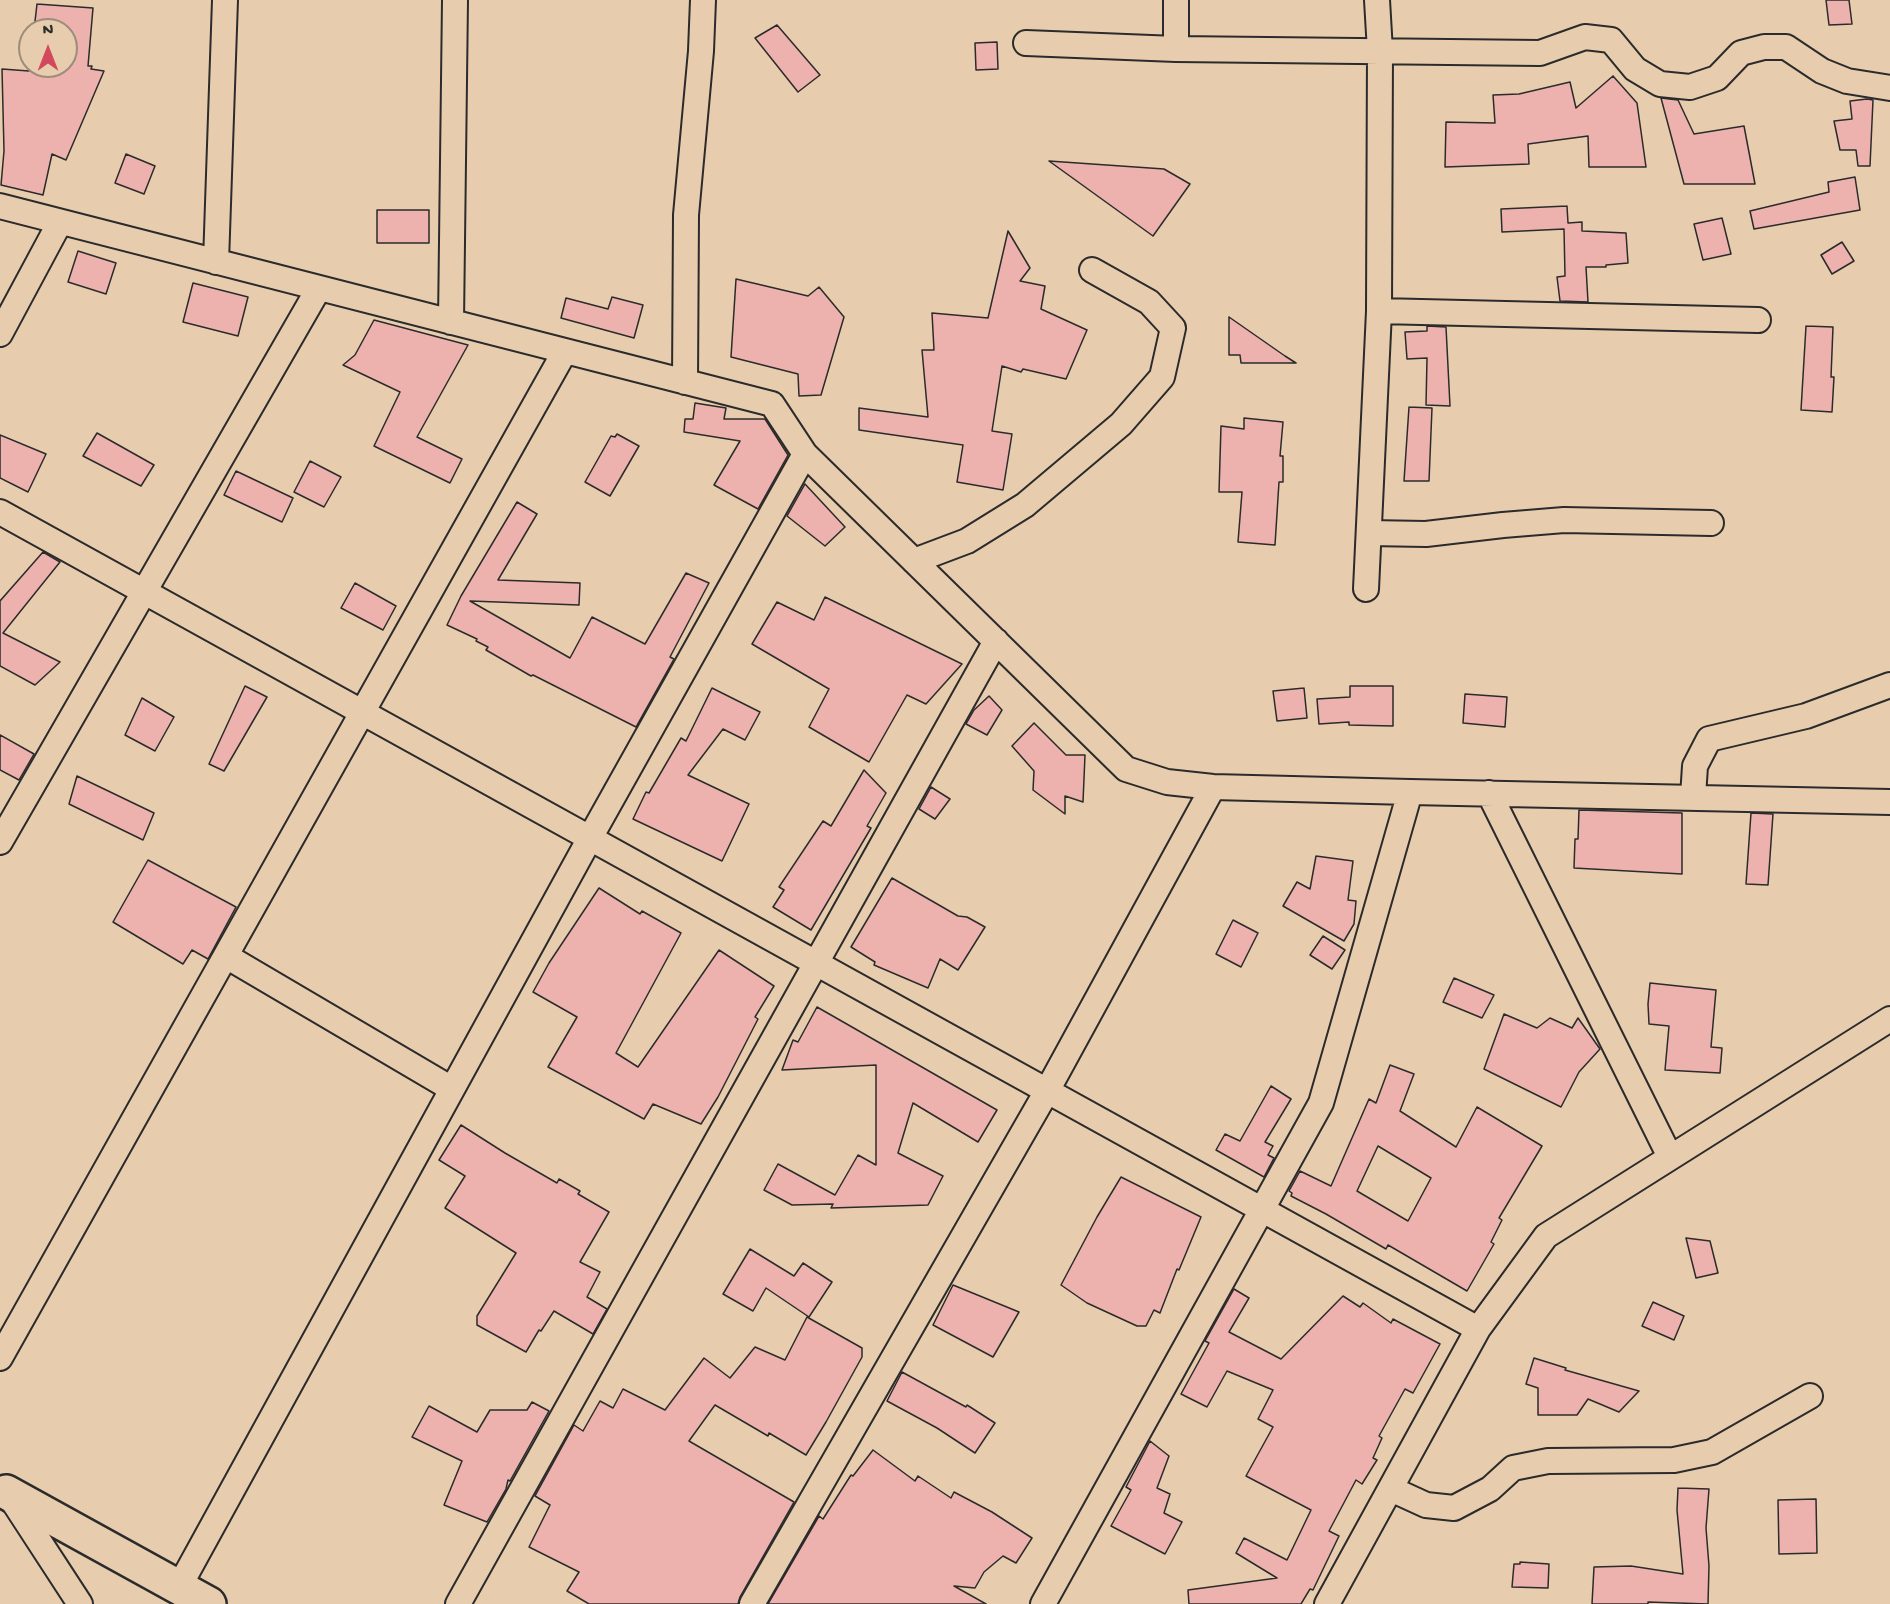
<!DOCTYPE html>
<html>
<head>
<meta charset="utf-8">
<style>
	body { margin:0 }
	#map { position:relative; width:1890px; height:1604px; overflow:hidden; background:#e7cdae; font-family:"Gochi Hand",sans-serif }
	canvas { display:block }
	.north { position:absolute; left:18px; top:18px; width:60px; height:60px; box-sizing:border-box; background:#e7cdae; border:2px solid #9c8c7a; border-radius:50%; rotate:0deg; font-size:16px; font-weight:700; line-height:24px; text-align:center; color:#2b2b2b }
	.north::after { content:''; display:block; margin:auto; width:21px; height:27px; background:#d1495b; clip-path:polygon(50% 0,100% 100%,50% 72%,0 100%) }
</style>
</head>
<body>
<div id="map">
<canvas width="1890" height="1604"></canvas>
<div class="north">N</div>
</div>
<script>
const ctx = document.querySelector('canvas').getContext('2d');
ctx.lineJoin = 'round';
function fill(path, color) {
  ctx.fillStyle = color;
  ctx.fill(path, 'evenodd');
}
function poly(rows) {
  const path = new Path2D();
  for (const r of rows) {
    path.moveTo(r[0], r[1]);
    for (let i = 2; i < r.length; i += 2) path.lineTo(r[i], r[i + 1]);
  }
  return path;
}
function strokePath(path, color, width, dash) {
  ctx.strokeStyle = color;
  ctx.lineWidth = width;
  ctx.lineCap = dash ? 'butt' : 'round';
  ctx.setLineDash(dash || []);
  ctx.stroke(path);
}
const building = poly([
	[1826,0,1849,0,1852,24,1829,25,1826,0],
	[37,4,93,8,88,66,92,66,91,69,104,71,66,160,52,154,43,195,1,185,4,151,2,69,29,71,30,60,30,66,66,66,66,30,34,30,37,4],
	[777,25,820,75,798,92,755,38,777,25],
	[997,42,998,69,976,70,975,43,997,42],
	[1613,76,1637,103,1646,167,1589,167,1588,136,1528,144,1529,164,1445,167,1446,122,1495,123,1493,95,1519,94,1570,82,1576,108,1613,76],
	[1661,98,1678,100,1694,134,1744,126,1755,184,1684,184,1661,98],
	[1867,99,1873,100,1870,166,1858,166,1856,150,1840,150,1834,121,1852,119,1850,101,1867,99],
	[126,154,155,166,144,194,115,183,126,154],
	[1049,161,1164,169,1190,184,1153,236,1049,161],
	[1855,177,1860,210,1754,229,1750,211,1829,192,1828,182,1855,177],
	[1567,206,1568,223,1582,222,1582,231,1626,233,1628,263,1606,265,1606,267,1586,267,1588,302,1560,301,1557,277,1565,276,1564,229,1502,232,1501,209,1567,206],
	[377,210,429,210,429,243,377,243,377,210],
	[1722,218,1731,254,1703,260,1694,224,1722,218],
	[1008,231,1030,268,1020,281,1045,286,1041,309,1087,330,1066,379,1023,369,1021,372,1002,366,992,431,1012,434,1003,490,957,482,963,445,859,430,859,408,928,417,922,350,934,350,932,313,988,318,1008,231],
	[1842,242,1854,261,1832,274,1821,255,1842,242],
	[78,251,116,263,106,294,68,282,78,251],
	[736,279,808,296,819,287,844,317,821,395,799,396,798,374,731,357,736,279],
	[193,283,248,297,238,336,183,322,193,283],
	[612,297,643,305,634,338,561,318,566,298,608,309,612,297],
	[1229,317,1285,356,1296,363,1241,363,1240,355,1229,355,1229,317],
	[374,320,468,345,417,437,462,459,450,483,374,446,400,392,343,365,355,355,374,320],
	[1427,326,1446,327,1450,406,1426,405,1427,358,1407,359,1405,332,1427,331,1427,326],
	[1806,326,1833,327,1831,377,1834,377,1832,412,1801,410,1806,326],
	[695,403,726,408,724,419,765,419,788,455,758,509,714,485,740,441,684,432,685,419,693,419,695,403],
	[1409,407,1432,408,1429,481,1404,481,1409,407],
	[1244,418,1283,422,1280,456,1283,456,1283,482,1279,482,1275,545,1238,542,1242,492,1219,492,1221,426,1244,429,1244,418],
	[97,433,154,465,141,486,83,456,97,433],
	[617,434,639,446,610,496,585,482,611,436,615,437,617,434],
	[0,435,46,454,28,492,0,478,0,435],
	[310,461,341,477,324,507,294,492,310,461],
	[236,471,293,498,282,522,224,495,236,471],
	[805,484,845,527,825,546,787,516,805,484],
	[517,502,537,514,498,580,580,583,579,605,470,601,570,658,592,617,645,644,686,573,709,583,670,657,674,659,636,727,533,675,531,676,486,650,488,647,476,641,477,639,447,625,461,596,517,502],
	[43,552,60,562,3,633,60,662,35,685,0,666,0,601,43,552],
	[355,583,396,606,383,630,341,608,355,583],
	[825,597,962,664,926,704,907,695,869,762,809,727,829,689,752,644,777,602,814,620,825,597],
	[245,686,267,697,224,771,209,764,245,686],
	[1350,686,1393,686,1393,726,1349,725,1349,722,1319,724,1317,699,1350,697,1350,686],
	[712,688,760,712,745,740,723,729,688,775,749,804,722,861,633,819,646,792,649,793,681,738,686,741,712,688],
	[1304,688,1307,718,1277,721,1273,691,1304,688],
	[1465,694,1507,697,1505,727,1463,723,1465,694],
	[989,696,1002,710,987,735,966,724,974,710,989,696],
	[142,698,174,717,155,751,125,735,142,698],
	[1034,723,1066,755,1085,755,1083,802,1065,796,1065,814,1033,790,1034,771,1012,746,1034,723],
	[0,735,34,754,19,780,0,770,0,735],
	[864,770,886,793,867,826,871,828,811,930,773,907,784,890,779,887,823,821,831,826,864,770],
	[77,776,154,813,143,840,69,804,77,776],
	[931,787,950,799,935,819,919,809,931,787],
	[1579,810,1682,813,1682,874,1574,868,1575,839,1578,839,1579,810],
	[1751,813,1773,814,1768,885,1746,884,1751,813],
	[1316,856,1353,861,1348,900,1356,901,1354,924,1344,941,1283,906,1297,882,1310,889,1316,856],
	[148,860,236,907,208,959,192,950,183,964,113,922,148,860],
	[892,878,958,916,967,917,985,927,958,970,940,959,928,988,874,965,875,962,851,947,892,878],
	[599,888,640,914,642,911,681,933,616,1053,638,1067,719,950,774,986,755,1017,758,1019,718,1097,701,1124,653,1104,644,1119,548,1067,577,1017,533,992,549,963,599,888],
	[1233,920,1258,933,1241,967,1216,954,1233,920],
	[1323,936,1345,950,1332,969,1310,955,1323,936],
	[1454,978,1494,995,1482,1018,1443,1002,1454,978],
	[1650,983,1716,990,1711,1047,1722,1048,1720,1073,1665,1070,1669,1026,1649,1024,1648,1004,1650,983],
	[817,1007,997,1110,978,1142,913,1103,898,1153,943,1176,928,1205,831,1208,833,1204,792,1205,764,1190,778,1164,835,1195,858,1155,876,1165,876,1065,782,1070,793,1040,798,1042,817,1007],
	[1504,1014,1537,1028,1550,1018,1572,1028,1578,1018,1600,1049,1579,1072,1561,1107,1484,1069,1504,1014],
	[1390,1065,1414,1074,1400,1111,1456,1147,1477,1107,1542,1146,1499,1218,1502,1220,1491,1242,1494,1244,1467,1291,1388,1245,1386,1249,1326,1214,1291,1196,1292,1193,1289,1191,1300,1171,1331,1186,1369,1099,1376,1103,1390,1065],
	[1378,1146,1431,1178,1408,1221,1357,1191,1378,1146],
	[1271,1086,1291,1099,1265,1142,1273,1146,1268,1155,1274,1158,1264,1177,1216,1150,1225,1134,1240,1141,1271,1086],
	[461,1125,505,1153,557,1183,559,1179,580,1191,578,1194,609,1212,580,1262,600,1272,587,1297,607,1309,593,1334,554,1311,541,1331,539,1330,526,1352,477,1325,477,1316,516,1253,445,1208,465,1176,439,1160,461,1125],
	[1121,1177,1201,1217,1179,1270,1177,1269,1160,1313,1154,1310,1146,1326,1137,1326,1087,1303,1061,1285,1097,1217,1121,1177],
	[1686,1238,1710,1241,1718,1273,1696,1278,1686,1238],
	[750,1249,794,1276,803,1263,832,1282,809,1317,766,1288,753,1311,723,1294,750,1249],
	[953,1285,1019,1312,993,1357,933,1325,953,1285],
	[1234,1289,1249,1298,1229,1332,1281,1359,1343,1296,1360,1307,1363,1303,1391,1323,1393,1319,1440,1344,1413,1393,1405,1389,1379,1436,1382,1438,1373,1458,1377,1460,1362,1484,1356,1480,1329,1531,1339,1536,1313,1590,1310,1589,1301,1604,1189,1604,1188,1590,1277,1578,1236,1553,1244,1538,1287,1560,1311,1510,1246,1476,1273,1427,1258,1419,1273,1390,1227,1371,1207,1407,1181,1394,1209,1343,1205,1341,1234,1289],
	[1653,1302,1684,1316,1674,1340,1642,1326,1653,1302],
	[807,1317,862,1348,862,1357,826,1422,806,1455,769,1433,768,1436,715,1405,689,1441,794,1502,740,1597,738,1604,589,1604,567,1591,579,1572,529,1547,550,1505,535,1496,574,1425,583,1431,600,1401,613,1408,623,1389,665,1410,704,1358,730,1378,755,1347,785,1360,807,1317],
	[1534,1358,1566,1368,1565,1370,1639,1391,1619,1412,1588,1399,1577,1415,1538,1415,1538,1388,1526,1384,1534,1358],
	[902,1372,966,1407,967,1405,995,1423,975,1453,937,1428,887,1401,902,1372],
	[532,1402,549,1411,510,1481,508,1480,506,1489,487,1522,444,1505,462,1461,412,1437,429,1406,477,1432,490,1410,527,1410,532,1402],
	[1150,1441,1169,1456,1157,1488,1170,1494,1164,1513,1182,1522,1165,1554,1111,1526,1131,1490,1126,1487,1150,1441],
	[873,1450,915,1481,918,1476,951,1498,954,1492,992,1512,1032,1538,1016,1563,1003,1556,984,1572,975,1588,954,1586,986,1604,768,1604,819,1516,823,1519,851,1475,853,1476,873,1450],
	[1678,1488,1709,1489,1706,1528,1709,1566,1708,1604,1648,1602,1648,1604,1592,1604,1594,1567,1631,1566,1683,1574,1677,1510,1678,1488],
	[1816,1499,1817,1553,1779,1554,1778,1500,1816,1499],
	[1520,1562,1549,1564,1548,1588,1512,1587,1514,1564,1520,1564,1520,1562]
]);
fill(building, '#edb1ae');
strokePath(building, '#2b2b2b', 1.5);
const street = poly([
	[1176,0,1176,49],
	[1026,43,1176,49,1540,53,1585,37,1611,40,1635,69,1660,84,1690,87,1717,78,1741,53,1764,47,1786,47,1822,71,1847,81,1890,88],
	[0,206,772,404,805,454,1126,769,1167,782,1213,787,1410,792,1890,802],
	[216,262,225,0],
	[1379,311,1758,320],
	[451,322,455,0],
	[0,334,60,222],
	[685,382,686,215,701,51,703,0],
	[0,512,1478,1329],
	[1369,533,1426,534,1503,525,1564,520,1711,523],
	[914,561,967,541,1025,505,1121,424,1162,377,1173,328,1149,302,1092,270],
	[1366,589,1379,311,1380,51,1377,0],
	[1489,793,1670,1157],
	[1693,797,1695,766,1709,739,1806,716,1890,685],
	[0,842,319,288],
	[226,956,452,1089],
	[0,1358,565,351],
	[1391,1489,1426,1505,1454,1508,1490,1489,1513,1468,1548,1461,1674,1460,1712,1452,1810,1396],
	[9,1495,80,1604],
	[179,1587,590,838,805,454],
	[458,1604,996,641],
	[752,1604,1047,1091,1213,787],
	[1043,1604,1321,1103,1410,792],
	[1327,1604,1478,1329,1546,1236,1890,1019]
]);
const secondary = poly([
	[6,1492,209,1604]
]);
strokePath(street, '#2b2b2b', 28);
strokePath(secondary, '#2b2b2b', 38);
strokePath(street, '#e7cdae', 24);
strokePath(secondary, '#e7cdae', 33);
</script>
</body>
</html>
